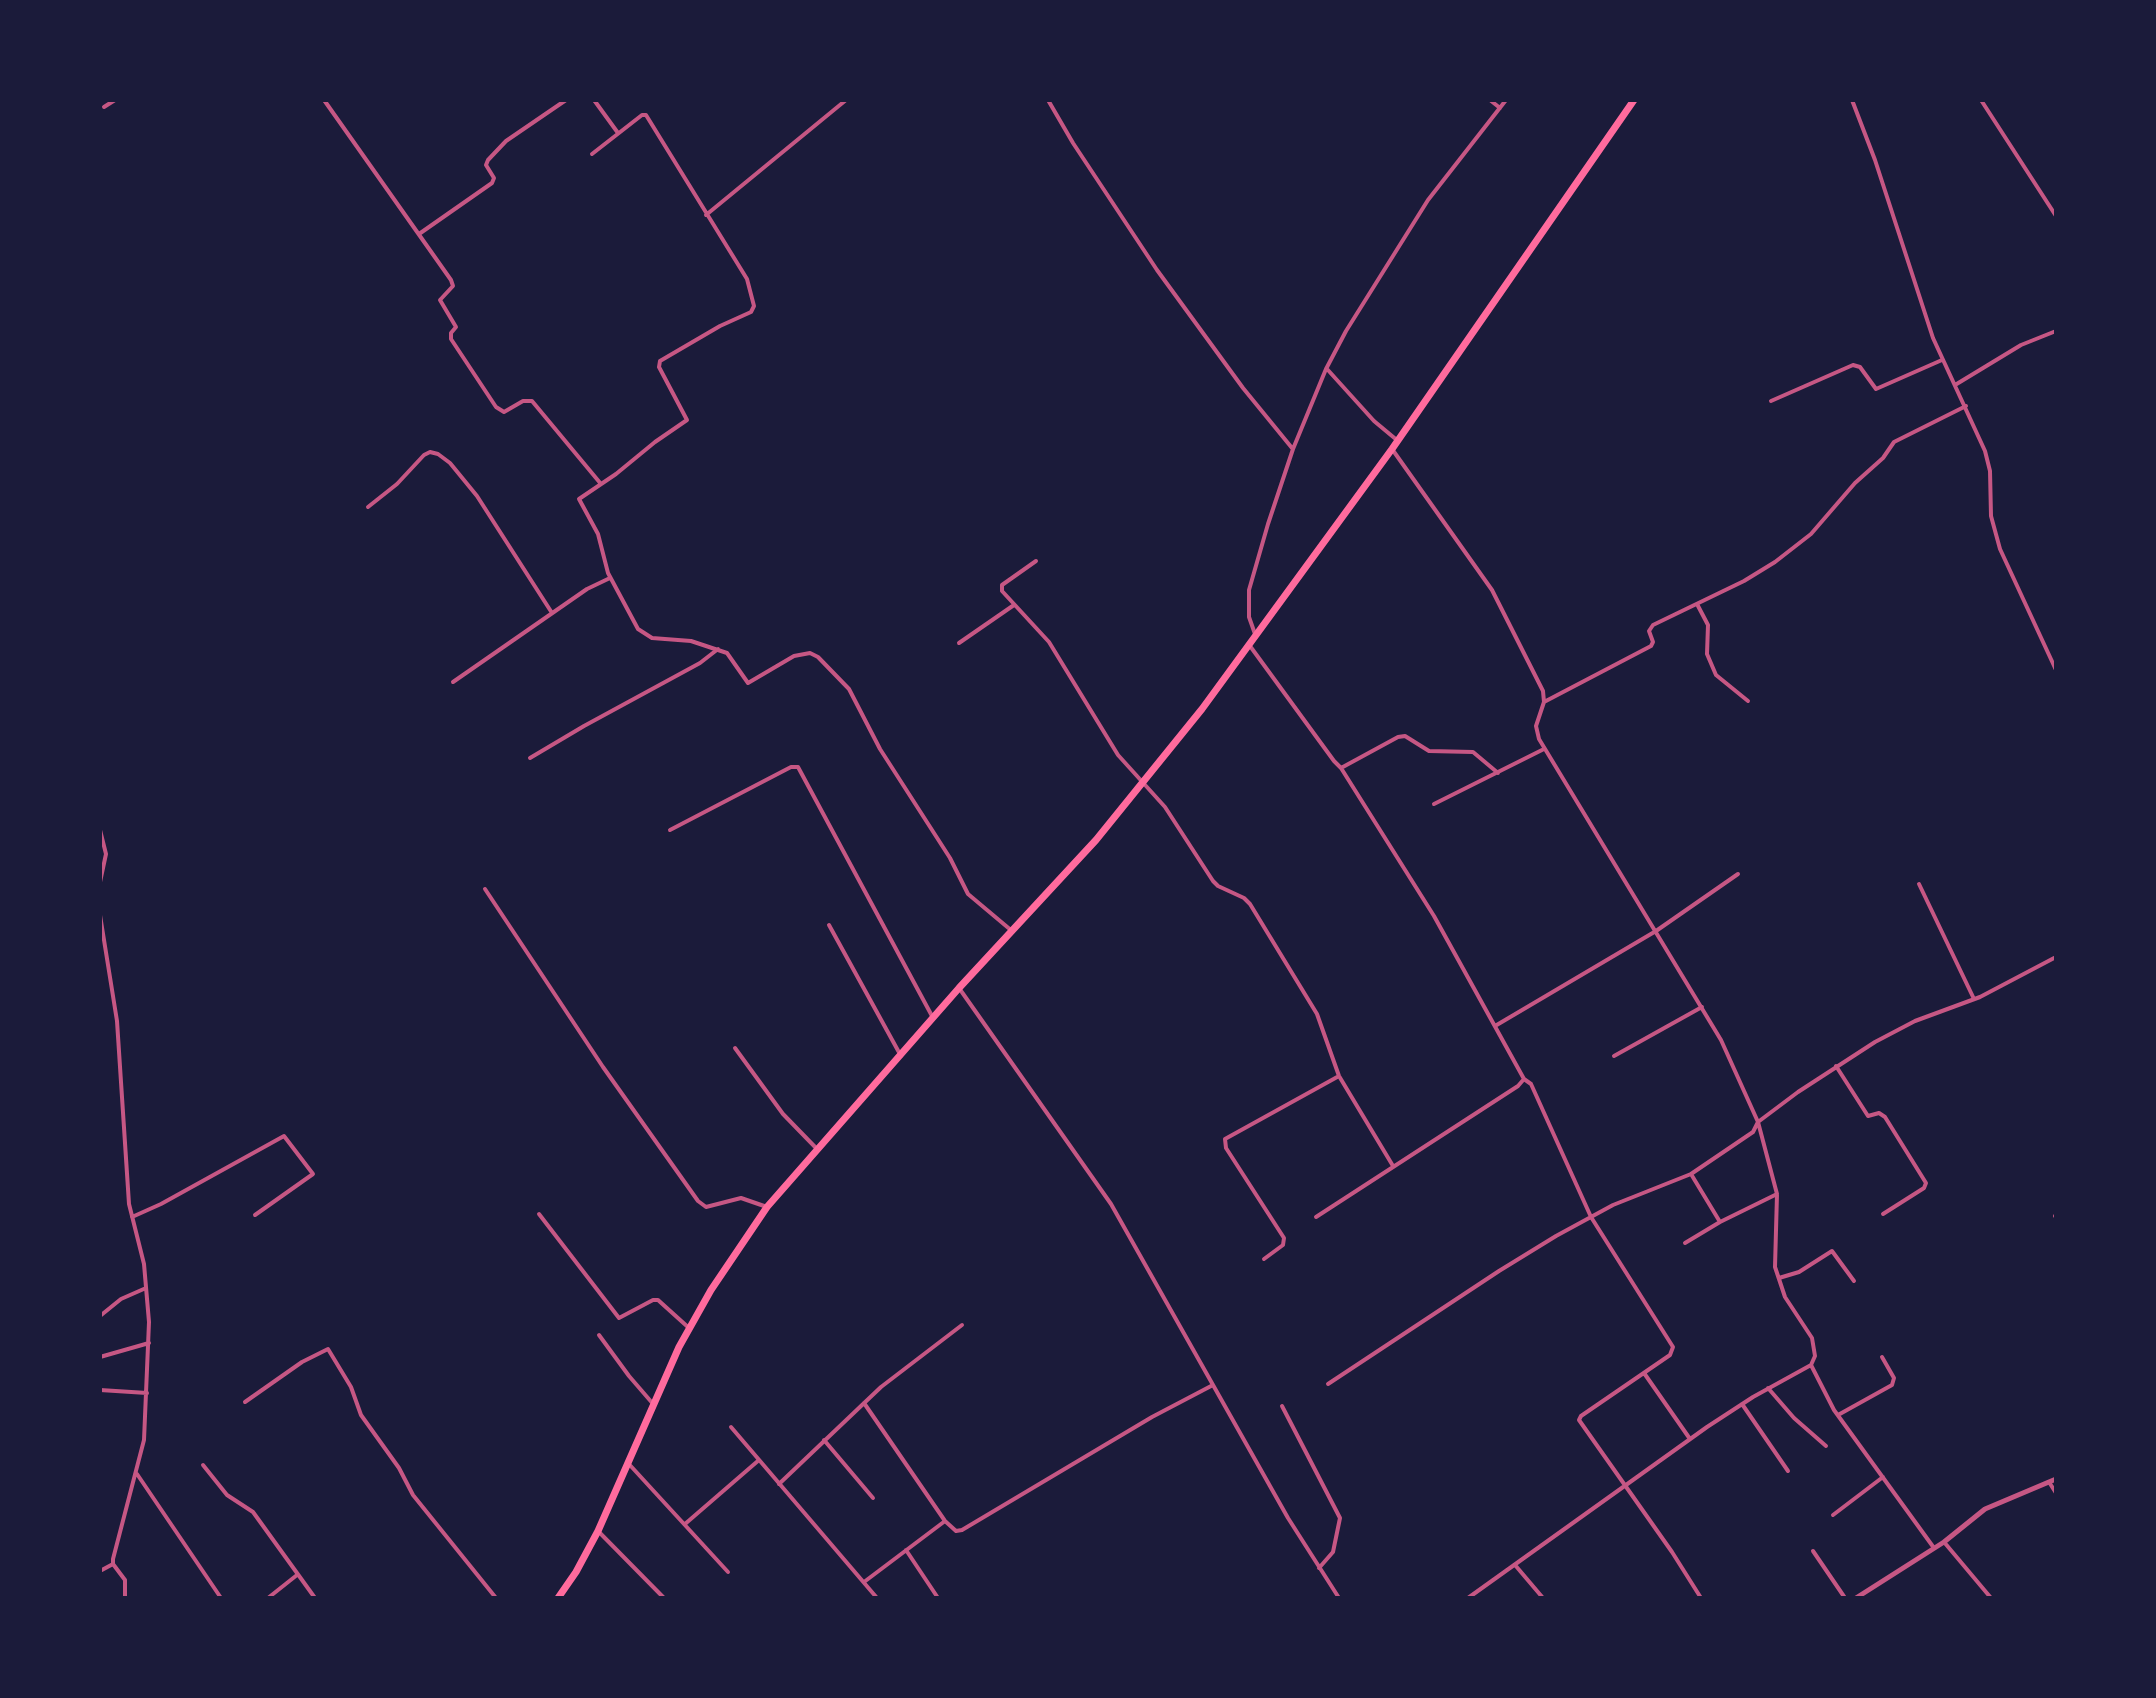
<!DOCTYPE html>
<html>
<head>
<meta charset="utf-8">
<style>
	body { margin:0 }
	#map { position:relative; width:2156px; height:1698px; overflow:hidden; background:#1b1b3a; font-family:Cabin,sans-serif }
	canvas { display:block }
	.frame { position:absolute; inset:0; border:102px solid #1b1b3a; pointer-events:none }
</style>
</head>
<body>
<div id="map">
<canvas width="2156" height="1698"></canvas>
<div class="frame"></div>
</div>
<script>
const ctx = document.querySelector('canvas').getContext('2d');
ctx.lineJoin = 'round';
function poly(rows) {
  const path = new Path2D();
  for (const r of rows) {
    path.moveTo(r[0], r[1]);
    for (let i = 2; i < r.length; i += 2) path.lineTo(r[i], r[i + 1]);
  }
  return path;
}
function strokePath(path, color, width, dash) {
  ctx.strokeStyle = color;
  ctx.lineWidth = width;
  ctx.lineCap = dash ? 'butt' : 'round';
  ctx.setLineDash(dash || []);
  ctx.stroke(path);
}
strokePath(poly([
	[324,100,451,280,453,286,440,300,456,327,451,333,451,339,496,407,504,412,523,401,532,401,601,484],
	[594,100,618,133],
	[1048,100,1073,143,1157,270,1243,388,1292,448],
	[1490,100,1500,108],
	[1852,100,1875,160,1933,338,1985,451,1990,471,1991,516,2000,549,2056,670],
	[1981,100,2056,216],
	[104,107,115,100],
	[592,154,642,115,646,115,747,279,754,306,751,312,720,326,660,361,659,367,687,420,655,442,616,474,579,499,598,534,608,573,638,629,652,638,691,641,727,653,748,683,794,656,810,653,818,657,849,689,880,749,950,858,968,894,1012,931],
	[706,215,846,100],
	[419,234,492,183,494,178,486,165,488,160,506,141,566,100],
	[1327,369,1374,421,1398,441],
	[1955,385,2021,345,2056,331],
	[1771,401,1853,365,1860,367,1876,389,1942,360],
	[1392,449,1492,590,1543,691,1544,702,1536,726,1539,739,1721,1040,1758,1122,1777,1194,1775,1267,1785,1297,1812,1338,1815,1356,1811,1365,1834,1410,1934,1548],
	[368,507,397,484,424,455,430,452,438,454,450,463,477,496,552,613],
	[1036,561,1002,585,1002,591,1049,642,1118,755,1165,807,1213,881,1218,886,1244,898,1250,904,1317,1014,1339,1076,1393,1166],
	[1697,604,1708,625,1707,654,1716,675,1748,701],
	[1255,634,1249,617,1249,590,1268,524,1293,449,1326,369,1346,331,1428,200,1506,100],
	[959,643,1014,605],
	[1250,646,1334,761,1341,768,1398,737,1405,736,1429,751,1473,752,1498,773],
	[453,682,587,589,610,578],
	[1544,702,1651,646,1653,642,1649,631,1653,625,1744,581,1775,562,1811,534,1855,483,1883,458,1894,442,1966,406],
	[530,758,584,726,700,663,718,649],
	[1434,804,1544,749],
	[100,830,106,854,100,882],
	[670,830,791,767,798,767,932,1016],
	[1919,884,1974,999],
	[485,889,603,1067,698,1201,706,1207,741,1198,767,1207],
	[100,915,117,1021,129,1204,144,1264,149,1322,144,1440,113,1559,113,1564,125,1580,125,1598],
	[829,925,901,1056],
	[959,988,1111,1204,1288,1518,1339,1598],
	[1495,1026,1656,931,1738,874],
	[735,1048,783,1114,817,1149],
	[1614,1056,1702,1007],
	[1836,1066,1868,1116,1879,1113,1885,1117,1926,1183,1924,1188,1883,1214],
	[1524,1079,1531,1084,1591,1217,1673,1347,1670,1355,1581,1416,1579,1420,1672,1552,1701,1598],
	[1691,1174,1753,1132,1758,1122,1798,1092,1875,1042,1915,1021,1980,997,2056,957],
	[539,1214,619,1318,653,1300,658,1300,689,1328],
	[2055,1216,2056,1215],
	[132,1217,161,1204,284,1136,313,1174,255,1215],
	[1316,1217,1518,1086,1524,1079,1434,916,1341,768],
	[1685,1243,1720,1222],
	[1264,1259,1283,1245,1284,1238,1226,1148,1225,1139,1339,1076],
	[1779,1278,1799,1272,1832,1251,1854,1281],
	[100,1316,121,1299,146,1288],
	[599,1335,629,1376,654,1405],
	[100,1357,149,1343],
	[1644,1373,1690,1439],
	[1328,1384,1499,1271,1556,1236,1613,1205,1691,1174,1720,1222,1777,1194],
	[1768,1388,1794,1418,1826,1446],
	[100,1390,147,1393],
	[245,1402,302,1362,328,1349,351,1387,361,1415,399,1468,413,1495,496,1598],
	[864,1403,945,1521,956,1531,962,1530,1152,1417,1213,1385],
	[1742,1404,1788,1471],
	[1282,1406,1340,1518,1333,1552,1319,1568],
	[1838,1415,1892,1385,1894,1378,1882,1357],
	[731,1427,877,1598],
	[824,1440,873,1498],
	[628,1463,728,1572],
	[203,1465,227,1495,253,1512,315,1598],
	[137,1474,221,1598],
	[2049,1482,2056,1493],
	[779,1484,881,1387,962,1325],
	[1833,1515,1883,1477],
	[685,1524,759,1460],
	[598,1531,664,1598],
	[1944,1542,1991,1598],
	[906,1550,938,1598],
	[1813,1551,1845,1598],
	[1515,1565,1543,1598],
	[100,1571,113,1564],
	[864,1582,945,1521],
	[268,1598,297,1575],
	[1468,1598,1707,1427,1753,1397,1811,1365]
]), '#c65784', 4);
strokePath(poly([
	[1856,1598,1944,1542,1985,1509,2056,1479]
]), '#c65784', 5);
strokePath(poly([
	[558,1598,576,1572,598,1531,679,1347,711,1290,767,1207,959,988,1096,840,1202,709,1392,449,1634,100]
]), '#ff6b9d', 7);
</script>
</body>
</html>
